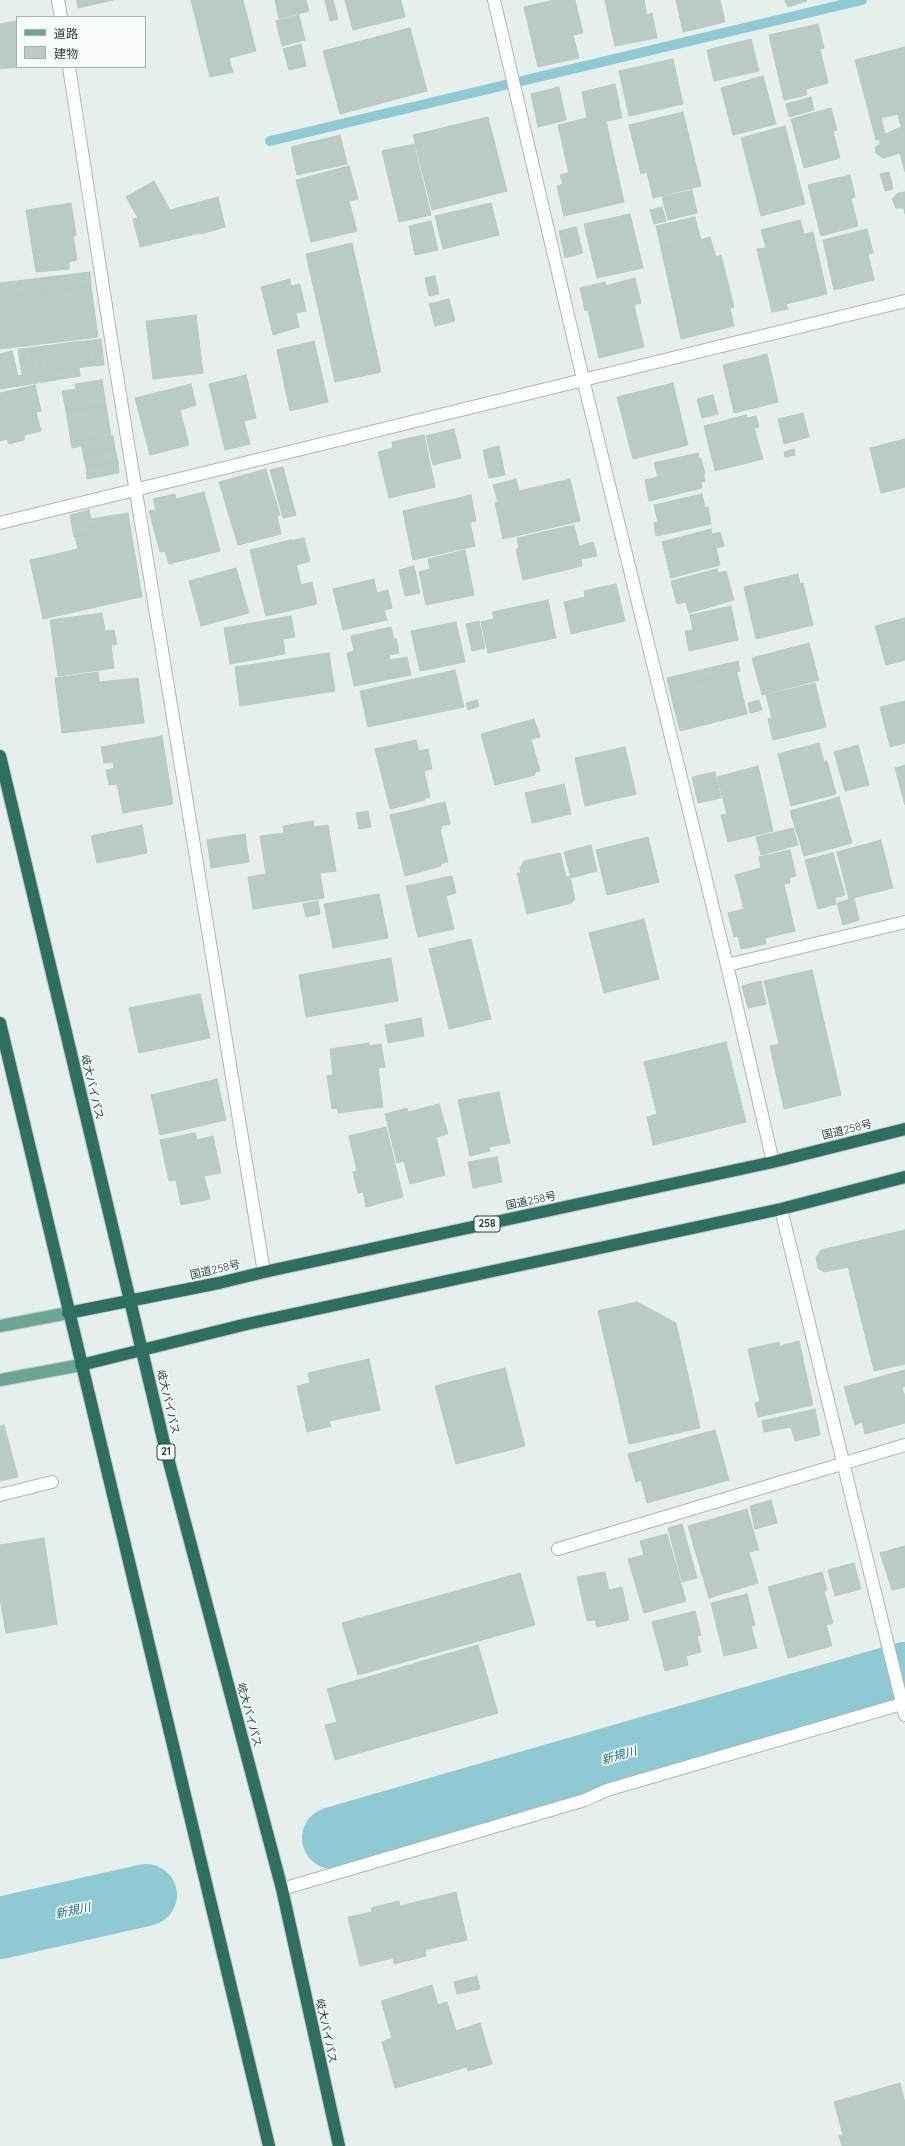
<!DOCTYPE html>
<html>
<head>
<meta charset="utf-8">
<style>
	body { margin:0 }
	#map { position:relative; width:905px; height:2146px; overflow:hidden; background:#e6efeb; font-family:Quicksand,"Noto Sans JP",sans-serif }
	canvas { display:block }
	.legend { position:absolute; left:16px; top:16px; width:130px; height:52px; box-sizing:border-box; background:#f7fbf9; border:1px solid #a3b1ad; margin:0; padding:5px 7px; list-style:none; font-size:12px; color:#24423a }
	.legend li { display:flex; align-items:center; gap:8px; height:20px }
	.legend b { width:20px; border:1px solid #a3b1ad }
</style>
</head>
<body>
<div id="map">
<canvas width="905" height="2146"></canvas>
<ul class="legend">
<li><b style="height:5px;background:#6aa596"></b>道路</li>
<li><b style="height:11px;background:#bbcac4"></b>建物</li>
</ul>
</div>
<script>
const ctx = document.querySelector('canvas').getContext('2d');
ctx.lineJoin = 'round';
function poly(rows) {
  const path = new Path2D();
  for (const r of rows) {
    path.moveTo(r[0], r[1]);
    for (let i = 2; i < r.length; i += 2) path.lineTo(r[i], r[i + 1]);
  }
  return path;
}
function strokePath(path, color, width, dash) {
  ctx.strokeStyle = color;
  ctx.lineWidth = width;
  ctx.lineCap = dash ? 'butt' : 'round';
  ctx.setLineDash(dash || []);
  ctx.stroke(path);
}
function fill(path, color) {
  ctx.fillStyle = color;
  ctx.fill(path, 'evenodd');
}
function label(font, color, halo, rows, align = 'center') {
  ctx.font = font + ' Quicksand,"Noto Sans JP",sans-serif';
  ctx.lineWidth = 3;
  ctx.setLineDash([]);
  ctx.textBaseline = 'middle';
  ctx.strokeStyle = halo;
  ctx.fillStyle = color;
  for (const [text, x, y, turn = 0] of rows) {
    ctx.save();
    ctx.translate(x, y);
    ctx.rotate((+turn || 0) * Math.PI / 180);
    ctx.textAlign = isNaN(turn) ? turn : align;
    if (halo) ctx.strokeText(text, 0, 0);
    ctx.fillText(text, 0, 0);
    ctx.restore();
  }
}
strokePath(poly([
	[270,141,862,0]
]), '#8ec9d4', 10);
strokePath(poly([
	[333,1838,905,1673],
	[0,1928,146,1895]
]), '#8ec9d4', 62);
const building = poly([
	[77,0,113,0,78,8,77,0],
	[191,0,243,0,256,51,229,58,233,72,210,77,191,0],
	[275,0,306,0,309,11,279,19,275,0],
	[325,0,333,0,338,19,330,21,325,0],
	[345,0,401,0,405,17,353,30,345,0],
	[554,0,575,0,583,33,573,35,579,58,538,67,524,7,554,0],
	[605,0,644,0,647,15,652,13,657,38,615,46,605,0],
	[676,0,720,0,725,22,683,32,676,0],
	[785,0,807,0,807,1,788,7,785,0],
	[299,15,305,40,282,46,276,21,299,15],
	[17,21,17,67,0,69,0,24,17,21],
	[818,24,824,48,820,49,828,83,806,89,807,95,784,100,769,35,818,24],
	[410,28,427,91,340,114,323,51,410,28],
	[751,39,759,71,714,81,707,50,751,39],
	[301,44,306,66,289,70,283,49,301,44],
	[905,47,905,172,900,153,883,158,876,153,875,148,880,144,880,139,876,140,855,60,905,47],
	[898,114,901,127,885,134,881,118,898,114],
	[673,59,683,104,629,116,619,71,673,59],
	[763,76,776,124,733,135,721,88,763,76],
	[615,84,622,118,606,121,624,202,564,216,557,186,563,184,560,175,569,173,558,125,587,118,582,92,615,84],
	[559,87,566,120,538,127,531,94,559,87],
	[811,97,814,110,789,117,786,104,811,97],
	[831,108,837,130,833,131,840,158,804,168,791,119,831,108],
	[683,112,701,186,653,198,647,172,641,174,629,125,683,112],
	[488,117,507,191,432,210,413,135,488,117],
	[785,126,805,204,761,216,741,138,785,126],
	[340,135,347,164,297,175,291,147,340,135],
	[414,144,431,215,399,222,382,151,414,144],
	[349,166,358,199,349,201,357,231,311,242,296,180,349,166],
	[889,172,893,189,885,191,880,174,889,172],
	[850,175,855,197,851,198,858,226,821,236,808,185,850,175],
	[154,181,170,210,218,197,225,227,201,234,200,233,140,247,133,219,138,218,126,197,154,181],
	[692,190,697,213,668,220,662,197,692,190],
	[905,192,905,214,904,208,896,208,892,199,898,193,905,192],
	[71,203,76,235,73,236,77,260,69,262,69,269,36,272,26,210,71,203],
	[491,203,499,235,443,249,435,216,491,203],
	[662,207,666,221,654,224,650,210,662,207],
	[630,214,643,268,597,278,584,224,630,214],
	[695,217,701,240,676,247,675,244,661,248,656,226,695,217],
	[800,220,804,234,813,232,827,294,786,304,788,309,772,312,757,249,766,248,761,230,800,220],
	[431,221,438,250,415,255,409,226,431,221],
	[576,227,583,253,565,258,559,231,576,227],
	[867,229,873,253,868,254,874,280,834,290,823,240,867,229],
	[710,237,716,257,721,255,734,307,730,308,734,326,681,339,661,248,675,244,676,247,710,237],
	[352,243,381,372,335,382,306,254,352,243],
	[90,272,91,286,0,297,0,283,90,272],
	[435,276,439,294,429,296,425,278,435,276],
	[635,278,641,303,634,305,644,347,599,358,588,310,585,311,580,288,605,282,606,286,635,278],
	[290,279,291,286,300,284,306,311,296,313,299,327,273,335,261,287,290,279],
	[91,286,98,337,0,349,0,297,91,286],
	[449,299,455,321,435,326,429,304,449,299],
	[196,315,203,373,153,379,146,321,196,315],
	[101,339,104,365,90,366,87,341,101,339],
	[87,341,90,366,76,368,74,342,87,341],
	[314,341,328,402,290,411,277,350,314,341],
	[74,342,76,368,62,370,59,344,74,342],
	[59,344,62,370,48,372,45,346,59,344],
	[45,346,48,372,34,374,30,348,45,346],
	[30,348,34,374,22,375,18,349,30,348],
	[12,351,18,376,5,378,0,354,12,351],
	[767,354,778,402,734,413,723,365,767,354],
	[0,357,5,378,0,380,0,357],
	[79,368,80,376,0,389,0,380,22,375,79,368],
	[246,375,256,418,244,421,250,444,225,450,209,384,246,375],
	[102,380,106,405,66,411,62,391,76,389,75,384,102,380],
	[673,383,688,445,633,459,617,397,673,383],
	[191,384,196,405,180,410,189,445,150,455,135,398,191,384],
	[35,385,41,411,36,412,41,431,24,435,24,440,9,444,7,439,0,441,0,393,35,385],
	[713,395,718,414,702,418,697,399,713,395],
	[106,405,111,436,81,441,82,446,72,448,66,411,106,405],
	[803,413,809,437,784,444,778,419,803,413],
	[746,415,747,418,756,416,759,427,754,428,763,459,715,471,704,426,746,415],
	[454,429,461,458,433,465,426,436,454,429],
	[424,435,435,487,389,498,378,452,393,448,392,442,424,435],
	[113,436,115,449,83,454,81,441,113,436],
	[905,439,905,487,881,493,870,448,905,439],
	[499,446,505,475,489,478,483,450,499,446],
	[115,449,118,462,86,467,83,454,115,449],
	[794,449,795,455,785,457,784,452,794,449],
	[698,453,699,459,701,458,705,474,703,474,705,481,701,482,702,488,649,501,645,480,658,477,654,463,698,453],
	[118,462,119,473,87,479,86,467,118,462],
	[283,467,296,515,283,518,270,470,283,467],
	[266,469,280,515,277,516,281,534,238,545,219,482,266,469],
	[516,479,519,491,570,479,580,521,503,539,495,503,498,502,493,485,516,479],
	[204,492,220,551,169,564,165,551,160,552,149,511,156,510,153,499,175,494,176,499,204,492],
	[702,494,705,508,708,507,711,524,656,536,654,523,658,522,654,505,702,494],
	[471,495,476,521,470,522,475,546,413,560,403,511,471,495],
	[89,510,91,519,128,513,142,597,136,598,120,527,101,532,99,524,89,527,90,533,74,537,70,515,89,510],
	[99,524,101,532,120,527,136,598,43,619,30,560,78,549,75,537,90,533,89,527,99,524],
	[574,525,579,546,593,542,597,556,581,559,582,566,523,580,516,549,519,549,517,538,574,525],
	[711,529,712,534,720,532,724,546,716,548,720,565,671,578,662,542,711,529],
	[304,538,310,561,296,565,291,541,304,538],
	[291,540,301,585,312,582,317,604,266,616,250,550,291,540],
	[465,550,474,595,426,605,419,572,430,569,428,559,465,550],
	[414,566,420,593,405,596,399,570,414,566],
	[236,568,249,613,201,626,189,581,236,568],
	[717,569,718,573,726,571,734,600,689,613,686,602,677,604,671,581,717,569],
	[798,574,800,584,803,583,813,625,756,639,744,587,798,574],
	[374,579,377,593,388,590,392,608,384,610,387,620,343,630,333,589,374,579],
	[616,584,625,621,571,634,564,602,585,597,584,591,616,584],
	[548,600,556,638,488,653,481,622,494,619,492,612,548,600],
	[731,606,738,640,689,651,685,631,693,630,690,615,731,606],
	[102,613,105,631,114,630,117,644,111,645,114,668,58,676,50,620,102,613],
	[291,616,295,637,283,639,285,654,230,664,224,628,291,616],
	[905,618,905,660,886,665,875,626,905,618],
	[479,621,485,648,472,651,466,624,479,621],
	[456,622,465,662,420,671,411,631,456,622],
	[391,627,394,639,396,638,399,653,389,655,390,660,407,657,411,675,354,686,347,653,354,651,351,636,391,627],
	[809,643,819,680,762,695,752,658,809,643],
	[329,653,335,691,240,706,235,667,329,653],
	[738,661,740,671,689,684,692,700,673,704,667,678,738,661],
	[455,670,464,707,368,727,360,691,455,670],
	[98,672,99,682,138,678,144,723,62,733,55,678,98,672],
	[737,672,747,714,680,731,673,704,692,700,689,684,737,672],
	[815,683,826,727,773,740,768,719,772,718,766,695,815,683],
	[477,700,479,706,468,710,466,703,477,700],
	[759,700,762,710,750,713,748,703,759,700],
	[905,701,905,743,890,747,880,707,905,701],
	[534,719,540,737,531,739,540,771,535,772,535,775,495,785,481,734,534,719],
	[162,736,173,804,123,813,117,784,109,785,106,770,114,768,113,762,104,763,101,747,162,736],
	[416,740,419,751,428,749,432,769,424,771,430,797,425,798,425,800,390,809,375,749,416,740],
	[819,743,824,762,827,761,836,794,791,806,778,754,819,743],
	[858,745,869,785,845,791,834,752,858,745],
	[625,747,636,794,585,806,575,758,625,747],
	[905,765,905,805,895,768,905,765],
	[758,766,773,831,728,842,721,815,727,814,717,777,758,766],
	[715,772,721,798,698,803,692,777,715,772],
	[564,784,571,814,532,823,525,793,564,784],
	[839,797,852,843,804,856,790,811,839,797],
	[445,802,450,824,441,826,442,829,440,829,448,862,440,864,441,866,405,876,390,815,445,802],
	[368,811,371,827,359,829,356,813,368,811],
	[313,821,314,827,328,825,336,871,320,873,324,898,253,909,248,877,266,874,260,836,284,833,283,826,313,821],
	[142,825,147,853,97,863,91,836,142,825],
	[793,828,798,845,761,855,756,837,793,828],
	[245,834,249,862,211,868,207,840,245,834],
	[648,837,659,882,607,895,596,850,648,837],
	[881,840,893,888,849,899,837,852,881,840],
	[591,845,597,871,571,878,564,852,591,845],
	[790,850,796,876,789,878,790,883,784,884,795,931,765,938,766,944,741,949,738,936,734,937,728,913,744,909,735,875,761,868,759,857,790,850],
	[560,853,566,877,570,876,575,900,572,901,572,903,527,914,517,873,521,873,520,868,524,861,560,853],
	[833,853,845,895,835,898,836,904,818,909,805,860,833,853],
	[452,876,456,893,446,896,454,929,418,937,406,886,452,876],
	[379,894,388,938,333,948,324,904,379,894],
	[854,898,859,920,843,925,837,903,854,898],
	[318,901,320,914,306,917,303,904,318,901],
	[644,919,659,979,604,993,589,933,644,919],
	[471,939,491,1019,449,1029,429,949,471,939],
	[391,958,398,1001,306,1017,299,975,391,958],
	[812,970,841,1095,784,1109,770,1046,779,1044,764,981,812,970],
	[761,981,766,1004,748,1008,742,986,761,981],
	[200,994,210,1038,139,1053,129,1008,200,994],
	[421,1018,424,1036,388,1043,385,1025,421,1018],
	[726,1042,746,1122,653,1145,647,1117,657,1114,644,1062,726,1042],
	[369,1043,370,1046,381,1044,385,1067,378,1068,383,1107,338,1113,337,1108,332,1109,327,1076,333,1075,330,1049,369,1043],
	[217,1079,226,1120,160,1135,151,1095,217,1079],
	[499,1092,510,1143,489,1147,490,1151,470,1156,458,1100,499,1092],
	[439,1104,448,1134,436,1137,445,1175,410,1184,404,1161,397,1163,385,1114,407,1108,408,1112,439,1104],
	[386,1127,403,1197,366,1207,363,1192,358,1193,353,1172,357,1171,349,1136,386,1127],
	[195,1133,197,1140,213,1136,221,1173,204,1176,210,1199,181,1205,176,1180,169,1181,160,1140,195,1133],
	[497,1157,502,1182,473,1188,468,1162,497,1157],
	[905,1230,905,1364,874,1371,848,1267,824,1272,818,1268,816,1258,821,1250,905,1230],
	[637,1302,676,1323,700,1428,629,1444,598,1311,637,1302],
	[799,1341,813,1405,758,1417,755,1403,760,1402,748,1349,779,1342,780,1346,799,1341],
	[369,1359,380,1410,329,1421,331,1426,307,1432,297,1386,310,1383,308,1373,369,1359],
	[505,1368,525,1446,456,1464,435,1386,505,1368],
	[905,1370,905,1386,902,1387,905,1397,905,1423,865,1434,862,1422,855,1425,844,1387,905,1370],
	[815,1409,820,1435,795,1441,791,1427,764,1432,762,1421,815,1409],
	[4,1425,18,1477,0,1481,0,1426,4,1425],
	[715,1430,729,1480,647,1503,641,1480,636,1482,628,1454,715,1430],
	[771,1500,777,1523,755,1529,750,1506,771,1500],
	[747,1509,759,1550,749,1552,758,1583,709,1598,688,1526,747,1509],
	[682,1524,697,1578,682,1582,668,1528,682,1524],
	[667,1534,686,1601,644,1613,628,1559,644,1555,640,1541,667,1534],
	[44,1538,57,1624,6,1633,0,1598,0,1545,44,1538],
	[905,1546,905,1587,892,1590,880,1553,905,1546],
	[854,1563,861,1589,835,1596,828,1570,854,1563],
	[605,1572,609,1590,622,1587,629,1620,597,1627,595,1620,587,1621,577,1577,605,1572],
	[822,1572,827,1590,824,1591,833,1623,826,1625,832,1646,788,1658,768,1587,822,1572],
	[520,1573,535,1625,358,1675,342,1623,520,1573],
	[747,1594,755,1625,751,1626,757,1648,724,1656,711,1603,747,1594],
	[695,1611,701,1635,697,1636,701,1652,686,1656,688,1665,665,1671,652,1622,695,1611],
	[478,1645,498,1713,335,1760,325,1725,337,1722,327,1689,478,1645],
	[456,1892,467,1940,425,1950,426,1956,394,1964,393,1958,360,1966,348,1917,372,1912,371,1908,399,1901,400,1906,456,1892],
	[477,1976,480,1989,457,1994,454,1982,477,1976],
	[432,1985,438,2005,447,2002,456,2031,480,2023,492,2064,468,2071,467,2067,395,2088,382,2042,392,2038,381,2001,432,1985],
	[900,2083,905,2103,905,2146,842,2146,839,2136,843,2135,834,2102,900,2083]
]);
fill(building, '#bbcac4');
strokePath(building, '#b8c9c2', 1);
const minor = poly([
	[58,0,61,17],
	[494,0,583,379,727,965,773,1162],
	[69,67,114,358,264,1272],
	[0,523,905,301],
	[727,965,905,922],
	[781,1209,905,1715],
	[0,1495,52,1482],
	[558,1549,905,1445],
	[282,1889,585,1800,607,1790,905,1703]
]);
const major = poly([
	[0,1326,68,1313],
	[0,1380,81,1365]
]);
const highway = poly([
	[0,756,164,1443,282,1889,339,2146],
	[0,1023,269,2146],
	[68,1313,219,1283,264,1272,773,1162,905,1129],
	[81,1365,247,1324,781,1209,905,1177]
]);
strokePath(minor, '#a8b8b2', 14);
strokePath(major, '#c2cac8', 14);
strokePath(highway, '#c2cac8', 14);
strokePath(minor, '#fff', 12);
strokePath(major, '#6aa596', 12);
strokePath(highway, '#2f6f62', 12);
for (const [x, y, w] of [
	[487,1224,26],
	[166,1452,18]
]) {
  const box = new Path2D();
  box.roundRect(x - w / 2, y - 8, w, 16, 3);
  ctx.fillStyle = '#f7fbf9';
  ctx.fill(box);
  strokePath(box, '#24423a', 1);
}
label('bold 10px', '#24423a', null, [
	["258",487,1224],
	["21",166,1452]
]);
label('11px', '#24423a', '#f7fbf9', [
	["岐大バイパス",92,1087,77],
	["国道258号",847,1130,-14],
	["国道258号",531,1201,-12],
	["国道258号",215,1270,-13],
	["岐大バイパス",168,1402,77],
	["岐大バイパス",249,1715,75],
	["岐大バイパス",326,2031,78]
]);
label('italic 12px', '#1c6f80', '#f7fbf9', [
	["新規川",619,1756,-16],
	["新規川",73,1911,-12]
]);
</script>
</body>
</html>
